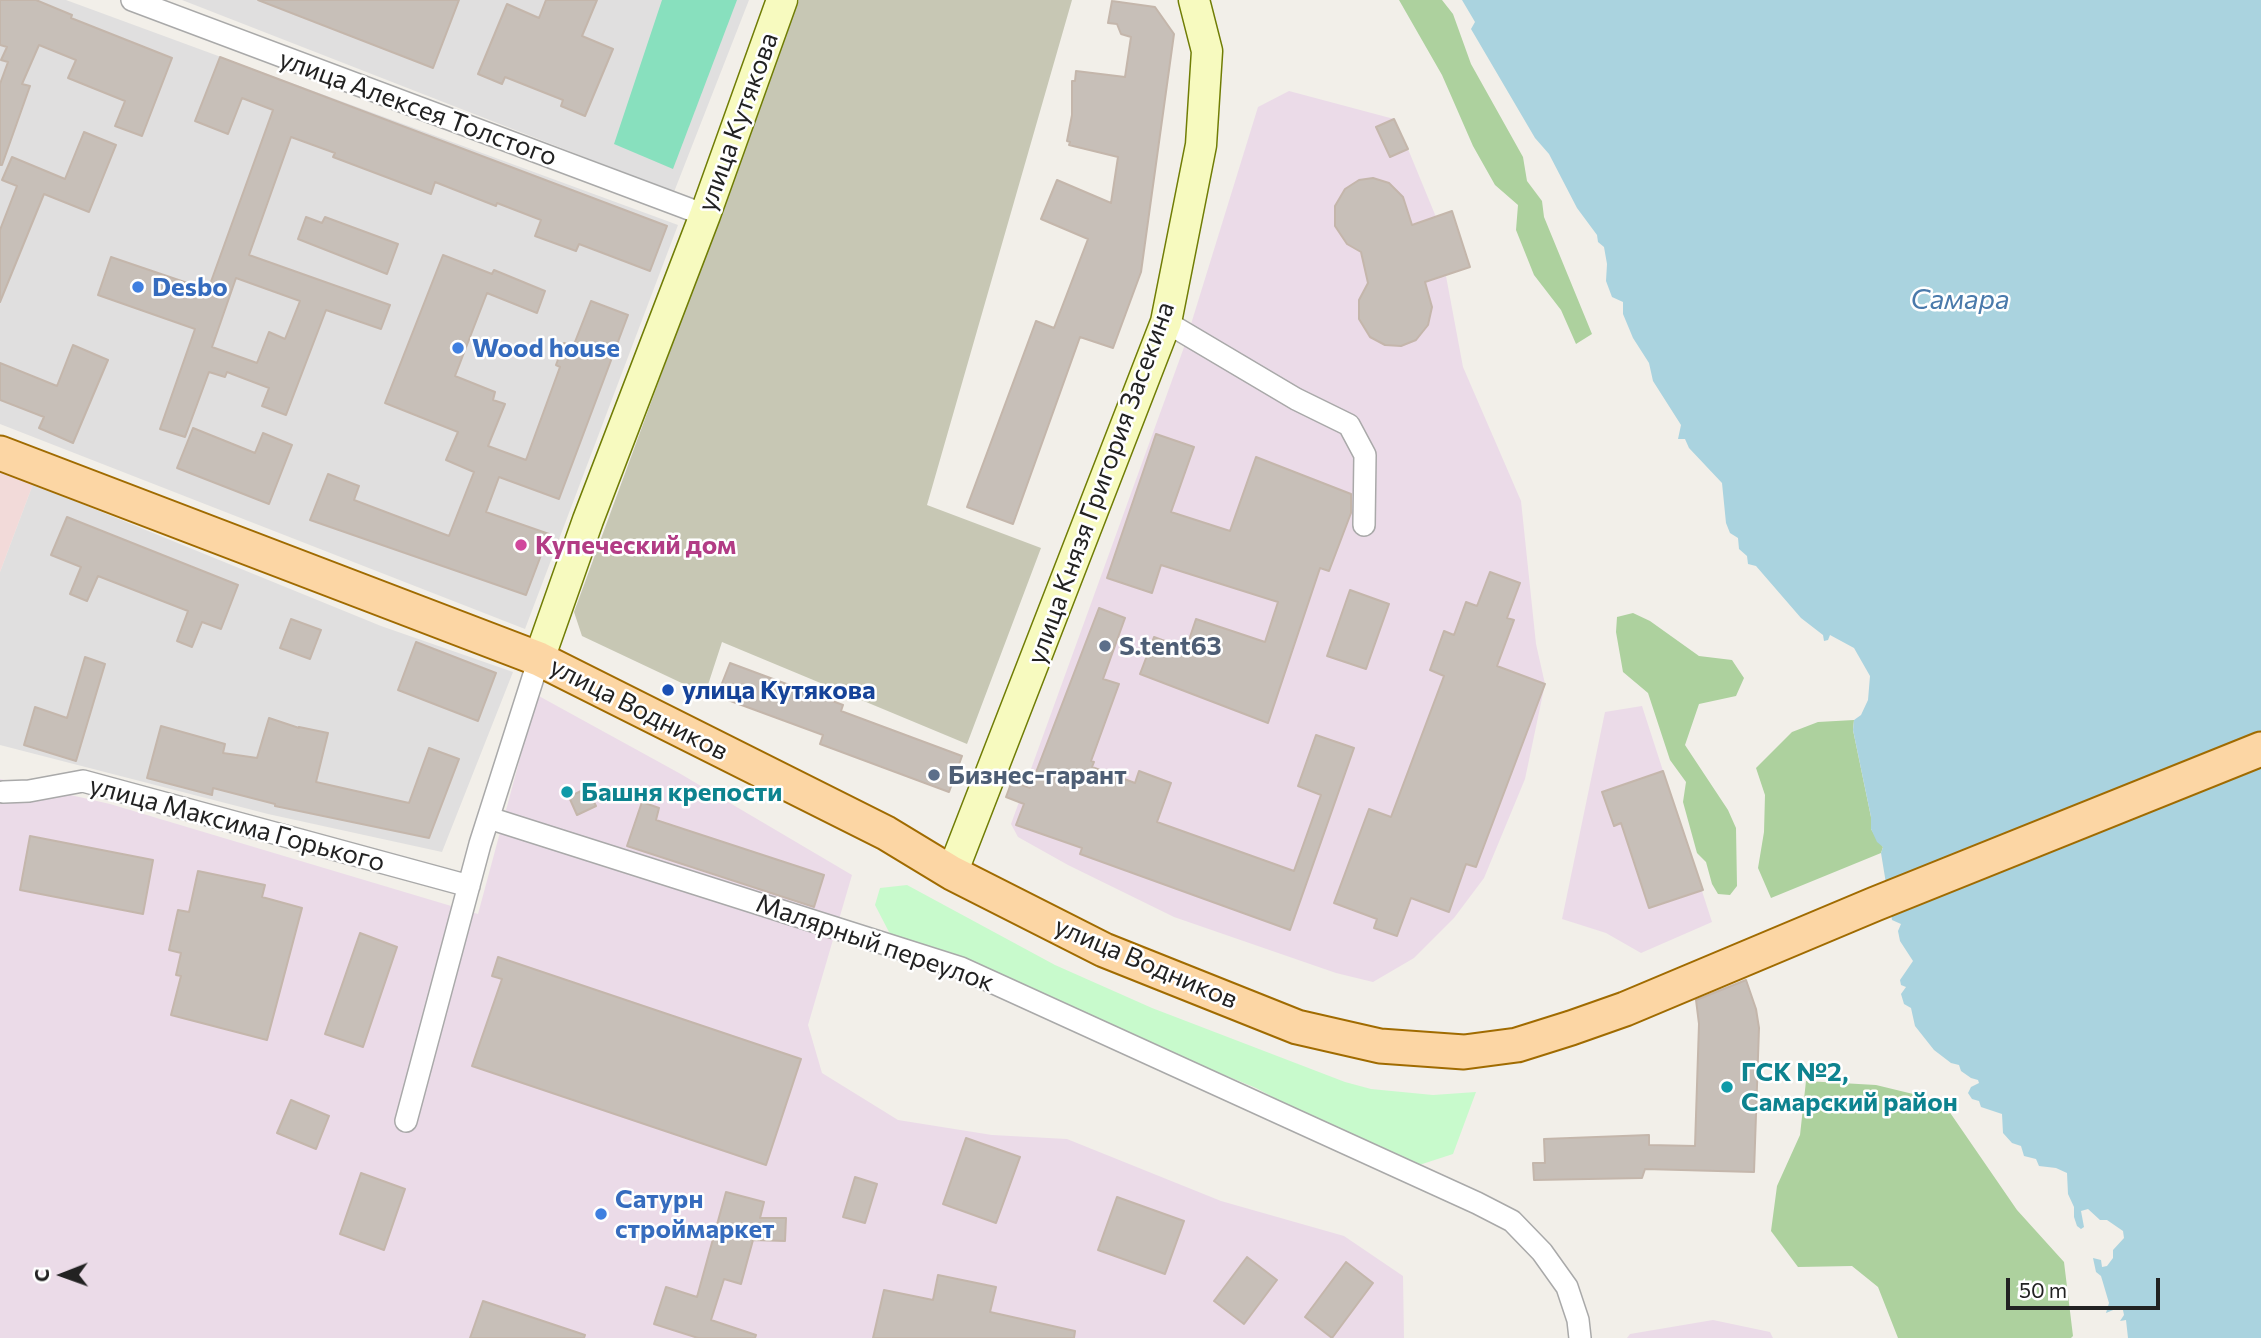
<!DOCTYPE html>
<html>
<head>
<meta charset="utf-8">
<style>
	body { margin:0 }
	#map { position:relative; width:2261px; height:1338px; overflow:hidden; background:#f2efe9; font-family:Commissioner,sans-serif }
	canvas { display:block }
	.north { position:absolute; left:28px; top:1240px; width:70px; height:70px; -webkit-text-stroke:5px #fff; paint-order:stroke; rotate:269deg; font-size:19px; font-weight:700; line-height:28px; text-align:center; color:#222 }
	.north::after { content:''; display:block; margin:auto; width:24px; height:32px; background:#222; clip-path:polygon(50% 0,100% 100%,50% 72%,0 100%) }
	.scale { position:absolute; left:2006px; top:1278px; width:154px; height:32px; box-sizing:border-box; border:4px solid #222; border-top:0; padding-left:9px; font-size:21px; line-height:24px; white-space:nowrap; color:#222; -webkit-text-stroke:5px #fff; paint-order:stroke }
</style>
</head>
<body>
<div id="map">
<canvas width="2261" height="1338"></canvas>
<div class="north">С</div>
<div class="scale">50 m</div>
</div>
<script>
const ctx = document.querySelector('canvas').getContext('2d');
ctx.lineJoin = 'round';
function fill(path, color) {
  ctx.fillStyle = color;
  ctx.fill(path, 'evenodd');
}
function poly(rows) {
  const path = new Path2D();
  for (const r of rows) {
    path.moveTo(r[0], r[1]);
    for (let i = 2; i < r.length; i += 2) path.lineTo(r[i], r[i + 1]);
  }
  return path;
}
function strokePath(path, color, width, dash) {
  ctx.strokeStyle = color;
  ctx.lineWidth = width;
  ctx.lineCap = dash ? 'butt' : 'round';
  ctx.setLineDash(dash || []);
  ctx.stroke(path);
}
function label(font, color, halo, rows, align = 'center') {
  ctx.font = font + ' Commissioner,sans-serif';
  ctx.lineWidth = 5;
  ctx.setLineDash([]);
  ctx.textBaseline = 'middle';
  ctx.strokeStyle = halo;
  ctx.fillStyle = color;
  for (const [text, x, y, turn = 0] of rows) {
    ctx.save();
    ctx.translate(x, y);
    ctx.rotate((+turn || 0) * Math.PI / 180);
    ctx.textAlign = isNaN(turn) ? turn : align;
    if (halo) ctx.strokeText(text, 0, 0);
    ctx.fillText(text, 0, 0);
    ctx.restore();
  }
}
fill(poly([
	[0,0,66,0,678,225,525,629,0,424],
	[182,0,749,0,674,192],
	[33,484,381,626,513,672,442,852,268,814,0,745,0,572]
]), '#e0dfdf');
fill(poly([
	[0,471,33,484,0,572]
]), '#f2dad9');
fill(poly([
	[1289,91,1394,119,1408,149,1436,217,1420,223,1437,278,1446,276,1463,367,1521,501,1536,644,1545,684,1525,779,1484,878,1454,918,1414,958,1373,982,1336,973,1174,917,1068,865,1018,837,1011,824,1183,350,1258,107],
	[537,695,679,773,852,875,808,1025,822,1073,898,1120,992,1135,1067,1139,1221,1201,1344,1236,1403,1276,1404,1338,0,1338,0,779,110,804,478,914],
	[1642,706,1712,922,1641,953,1606,933,1562,919,1605,712],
	[1713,1320,1770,1332,1773,1338,1627,1338,1630,1334]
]), '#ebdbe8');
fill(poly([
	[799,0,1072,0,927,505,1041,548,967,744,722,642,705,694,582,636,574,612]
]), '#c7c7b4');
fill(poly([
	[1399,0,1442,0,1453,14,1471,64,1523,157,1527,181,1542,201,1544,217,1592,334,1576,344,1561,310,1534,275,1516,230,1518,205,1495,185,1473,146,1442,75],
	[1633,613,1650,621,1699,656,1732,660,1744,678,1736,696,1699,704,1685,745,1728,810,1736,828,1737,886,1730,895,1718,894,1712,884,1706,862,1697,853,1683,802,1686,782,1670,760,1648,693,1623,672,1616,632,1617,617],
	[1854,720,1853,730,1871,817,1871,829,1883,847,1881,853,1771,898,1758,868,1764,832,1765,795,1756,768,1792,732,1818,722],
	[1806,1081,1876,1085,1942,1101,2017,1210,2064,1262,2073,1336,2071,1338,1898,1338,1878,1287,1852,1266,1798,1267,1771,1231,1777,1186,1800,1135]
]), '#add19e');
fill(poly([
	[907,885,1055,965,1152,1008,1345,1082,1371,1089,1433,1095,1476,1092,1453,1154,1413,1167,1352,1140,1256,1088,1129,1036,914,956,889,932,875,905,880,888]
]), '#c8facc');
fill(poly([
	[662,0,737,0,673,169,614,144]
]), '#88e0be');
fill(poly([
	[1462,0,2261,0,2261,1338,2128,1338,2126,1320,2120,1321,2124,1315,2123,1310,2118,1308,2106,1313,2109,1303,2101,1276,2096,1272,2093,1258,2101,1260,2102,1267,2107,1266,2113,1258,2113,1250,2124,1238,2123,1231,2107,1220,2100,1220,2088,1209,2081,1211,2084,1227,2081,1229,2077,1226,2074,1217,2074,1207,2068,1194,2067,1173,2056,1168,2039,1166,2036,1159,2024,1156,2021,1146,2012,1143,2003,1133,2002,1114,1981,1107,1979,1101,1972,1099,1968,1093,1971,1087,1979,1083,1978,1080,1971,1078,1961,1071,1959,1065,1951,1063,1934,1050,1915,1026,1911,1008,1904,1004,1901,994,1906,987,1901,985,1900,980,1913,961,1900,941,1898,931,1901,924,1892,920,1881,853,1883,847,1877,842,1871,829,1871,817,1853,730,1854,720,1861,715,1868,700,1870,676,1854,648,1830,635,1828,640,1824,641,1823,635,1801,618,1756,566,1748,564,1747,556,1739,549,1738,538,1730,533,1726,523,1722,483,1689,448,1685,439,1678,439,1681,425,1653,381,1649,363,1633,338,1623,314,1623,302,1612,297,1606,281,1607,264,1604,247,1598,242,1597,235,1577,208,1549,154,1535,138,1471,29,1475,22]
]), '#aad3df');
const building = poly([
	[0,0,36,0,72,15,71,18,172,58,142,136,115,126,125,101,68,78,76,60,39,45,22,84,30,86,2,165,0,165,0,84,8,62,1,60,7,47,0,45,0,0],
	[258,0,459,0,433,68,258,0],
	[546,0,597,0,582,36,613,49,585,116,561,106,563,100,505,77,502,84,478,74,507,4,539,18,546,0],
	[1112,1,1155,7,1174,34,1141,272,1113,348,1080,337,1013,524,967,507,1036,321,1054,328,1088,239,1041,219,1057,180,1111,203,1118,157,1069,145,1070,142,1067,141,1072,115,1072,81,1075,81,1076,71,1125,77,1131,37,1121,34,1117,24,1108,23,1112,1],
	[220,57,667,226,650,271,579,244,576,251,535,236,541,220,497,203,496,206,435,182,431,194,333,157,335,153,291,137,249,255,390,305,381,329,326,310,286,415,262,406,269,388,227,372,225,377,209,372,185,437,160,429,195,329,98,295,111,257,208,290,273,110,242,98,228,134,195,121,220,57],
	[236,278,300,301,285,339,269,332,257,363,212,347,236,278],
	[1394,119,1408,149,1390,157,1376,127,1394,119],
	[84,132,116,145,89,212,44,194,0,302,0,230,17,186,2,180,12,157,65,179,84,132],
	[1373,178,1389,183,1403,197,1412,225,1452,211,1470,267,1425,282,1432,307,1428,325,1416,340,1401,346,1385,345,1370,337,1359,319,1359,300,1368,283,1361,252,1347,244,1335,226,1335,206,1345,189,1359,180,1373,178],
	[306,217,322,223,325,217,398,244,387,274,298,239,306,217],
	[443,255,492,274,494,270,545,291,537,313,487,293,455,376,495,392,493,400,505,404,488,446,526,460,560,367,556,365,564,343,573,347,591,301,628,315,559,499,499,477,486,512,549,534,526,595,310,520,328,474,359,486,354,500,449,536,474,472,446,460,458,432,385,403,443,255],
	[73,345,108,360,73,443,39,428,44,417,0,400,0,363,57,386,73,345],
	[193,428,255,453,263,433,292,445,269,504,177,468,193,428],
	[1156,434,1194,447,1171,512,1230,531,1256,457,1351,494,1351,513,1329,571,1320,568,1268,723,1140,674,1154,637,1186,649,1196,619,1265,642,1278,602,1161,565,1152,593,1107,578,1156,434],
	[67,517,238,585,221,629,202,622,192,647,177,641,188,611,98,576,87,601,70,594,81,567,51,555,67,517],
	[1490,572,1520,583,1507,618,1514,620,1497,666,1545,684,1476,867,1466,864,1449,912,1411,898,1397,936,1374,928,1377,919,1334,903,1369,809,1391,817,1444,676,1430,670,1444,631,1454,635,1466,602,1477,606,1490,572],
	[1350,590,1389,604,1366,669,1327,656,1350,590],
	[1099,608,1125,618,1103,679,1119,684,1091,761,1094,762,1092,767,1135,783,1139,771,1171,783,1157,822,1294,871,1321,795,1298,786,1316,735,1354,748,1290,930,1080,854,1082,848,1016,825,1024,804,1006,797,1012,781,1030,788,1099,608],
	[291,619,321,630,310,659,280,648,291,619],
	[416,642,496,673,478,721,398,690,416,642],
	[85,657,105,664,76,761,24,745,35,707,67,718,85,657],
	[730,663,843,705,841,711,962,756,949,792,820,744,823,735,717,696,730,663],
	[269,718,299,728,299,727,328,733,316,782,409,803,429,748,459,759,429,838,275,806,275,804,213,788,212,795,147,778,161,726,225,744,223,753,257,758,269,718],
	[1663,771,1703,890,1649,908,1621,823,1614,826,1602,792,1663,771],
	[587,788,596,806,577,815,569,797,587,788],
	[642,802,659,808,656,820,824,875,814,907,627,846,642,802],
	[30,836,153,860,143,914,20,890,30,836],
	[198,871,265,885,262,897,302,908,267,1040,171,1015,181,976,176,975,181,953,169,950,178,910,189,912,198,871],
	[360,933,397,947,363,1047,325,1034,360,933],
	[498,957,801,1059,766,1165,472,1066,502,979,492,976,498,957],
	[1746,980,1756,1009,1759,1028,1754,1172,1645,1169,1642,1178,1534,1180,1533,1163,1545,1163,1544,1139,1649,1135,1649,1145,1695,1146,1699,1024,1696,1000,1746,980],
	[291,1100,329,1116,316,1149,277,1133,291,1100],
	[966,1138,1020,1157,996,1223,943,1204,966,1138],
	[361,1173,405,1189,384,1250,340,1234,361,1173],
	[855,1177,877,1184,865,1223,843,1217,855,1177],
	[726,1192,764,1202,760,1218,786,1218,785,1241,753,1240,741,1284,724,1279,711,1320,756,1335,755,1338,698,1338,654,1324,666,1287,697,1297,726,1192],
	[1117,1197,1184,1221,1165,1274,1098,1250,1117,1197],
	[1247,1257,1277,1280,1244,1324,1214,1301,1247,1257],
	[1346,1262,1373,1283,1332,1338,1305,1317,1346,1262],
	[938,1275,996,1287,990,1312,1075,1331,1074,1338,873,1338,884,1290,933,1300,938,1275],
	[483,1301,585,1335,584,1338,470,1338,483,1301]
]);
fill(building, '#c7bfb8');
strokePath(building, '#c4b6ab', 2);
const street = poly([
	[132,0,705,215],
	[1166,322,1296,399,1349,425,1365,455,1364,525],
	[3,792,29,791,83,781,469,886],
	[489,818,961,968,1477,1203,1512,1221,1542,1252,1567,1287,1578,1320,1580,1338],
	[406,1121,480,844,539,659]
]);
const secondary = poly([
	[539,659,588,520,705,215,782,0],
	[952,873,1166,322,1201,145,1207,51,1194,0]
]);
const primary = poly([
	[0,453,539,659,886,833,952,873,1104,950,1297,1027,1380,1046,1464,1052,1517,1045,1571,1028,1625,1009,1875,904,2261,749]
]);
strokePath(street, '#a9a9a9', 24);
strokePath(secondary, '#707d05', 33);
strokePath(primary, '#a06b00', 37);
strokePath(street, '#fff', 21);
strokePath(secondary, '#f7fabf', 30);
strokePath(primary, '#fcd6a4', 33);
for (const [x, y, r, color] of [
	[138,287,7,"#3f7fe0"],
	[458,348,7,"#3f7fe0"],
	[521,545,7,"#d1479c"],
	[1105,646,7,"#5c6f8a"],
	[668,690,7,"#1a4fb4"],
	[934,775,7,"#5c6f8a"],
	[567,792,7,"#0f9aa8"],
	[1727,1087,7,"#0f9aa8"],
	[601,1214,7,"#3f7fe0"]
]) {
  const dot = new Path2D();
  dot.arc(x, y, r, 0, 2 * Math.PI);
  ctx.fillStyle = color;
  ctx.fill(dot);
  strokePath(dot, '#fff', 2.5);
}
label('26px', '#222', '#fff', [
	["улица Алексея Толстого",418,108,20],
	["улица Кутякова",738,122,-70],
	["улица Князя Григория Засекина",1101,483,-70],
	["улица Водников",639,709,27],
	["улица Максима Горького",237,824,15],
	["Малярный переулок",875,943,19],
	["улица Водников",1146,963,23]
]);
label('bold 26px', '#366cbe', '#fff', [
	["Desbo",152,287],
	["Wood house",472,348],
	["Сатурн",615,1199],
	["строймаркет",615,1229]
], 'left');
label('bold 26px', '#b23c85', '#fff', [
	["Купеческий дом",535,545]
], 'left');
label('bold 26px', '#4e5e75', '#fff', [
	["S.tent63",1119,646],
	["Бизнес-гарант",948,775]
], 'left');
label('bold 26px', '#164399', '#fff', [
	["улица Кутякова",682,690]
], 'left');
label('bold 26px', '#0d838f', '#fff', [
	["Башня крепости",581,792],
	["ГСК №2,",1741,1072],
	["Самарский район",1741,1102]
], 'left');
label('italic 28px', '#4a7aab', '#fff', [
	["Самара",1960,300]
]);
</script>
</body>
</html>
